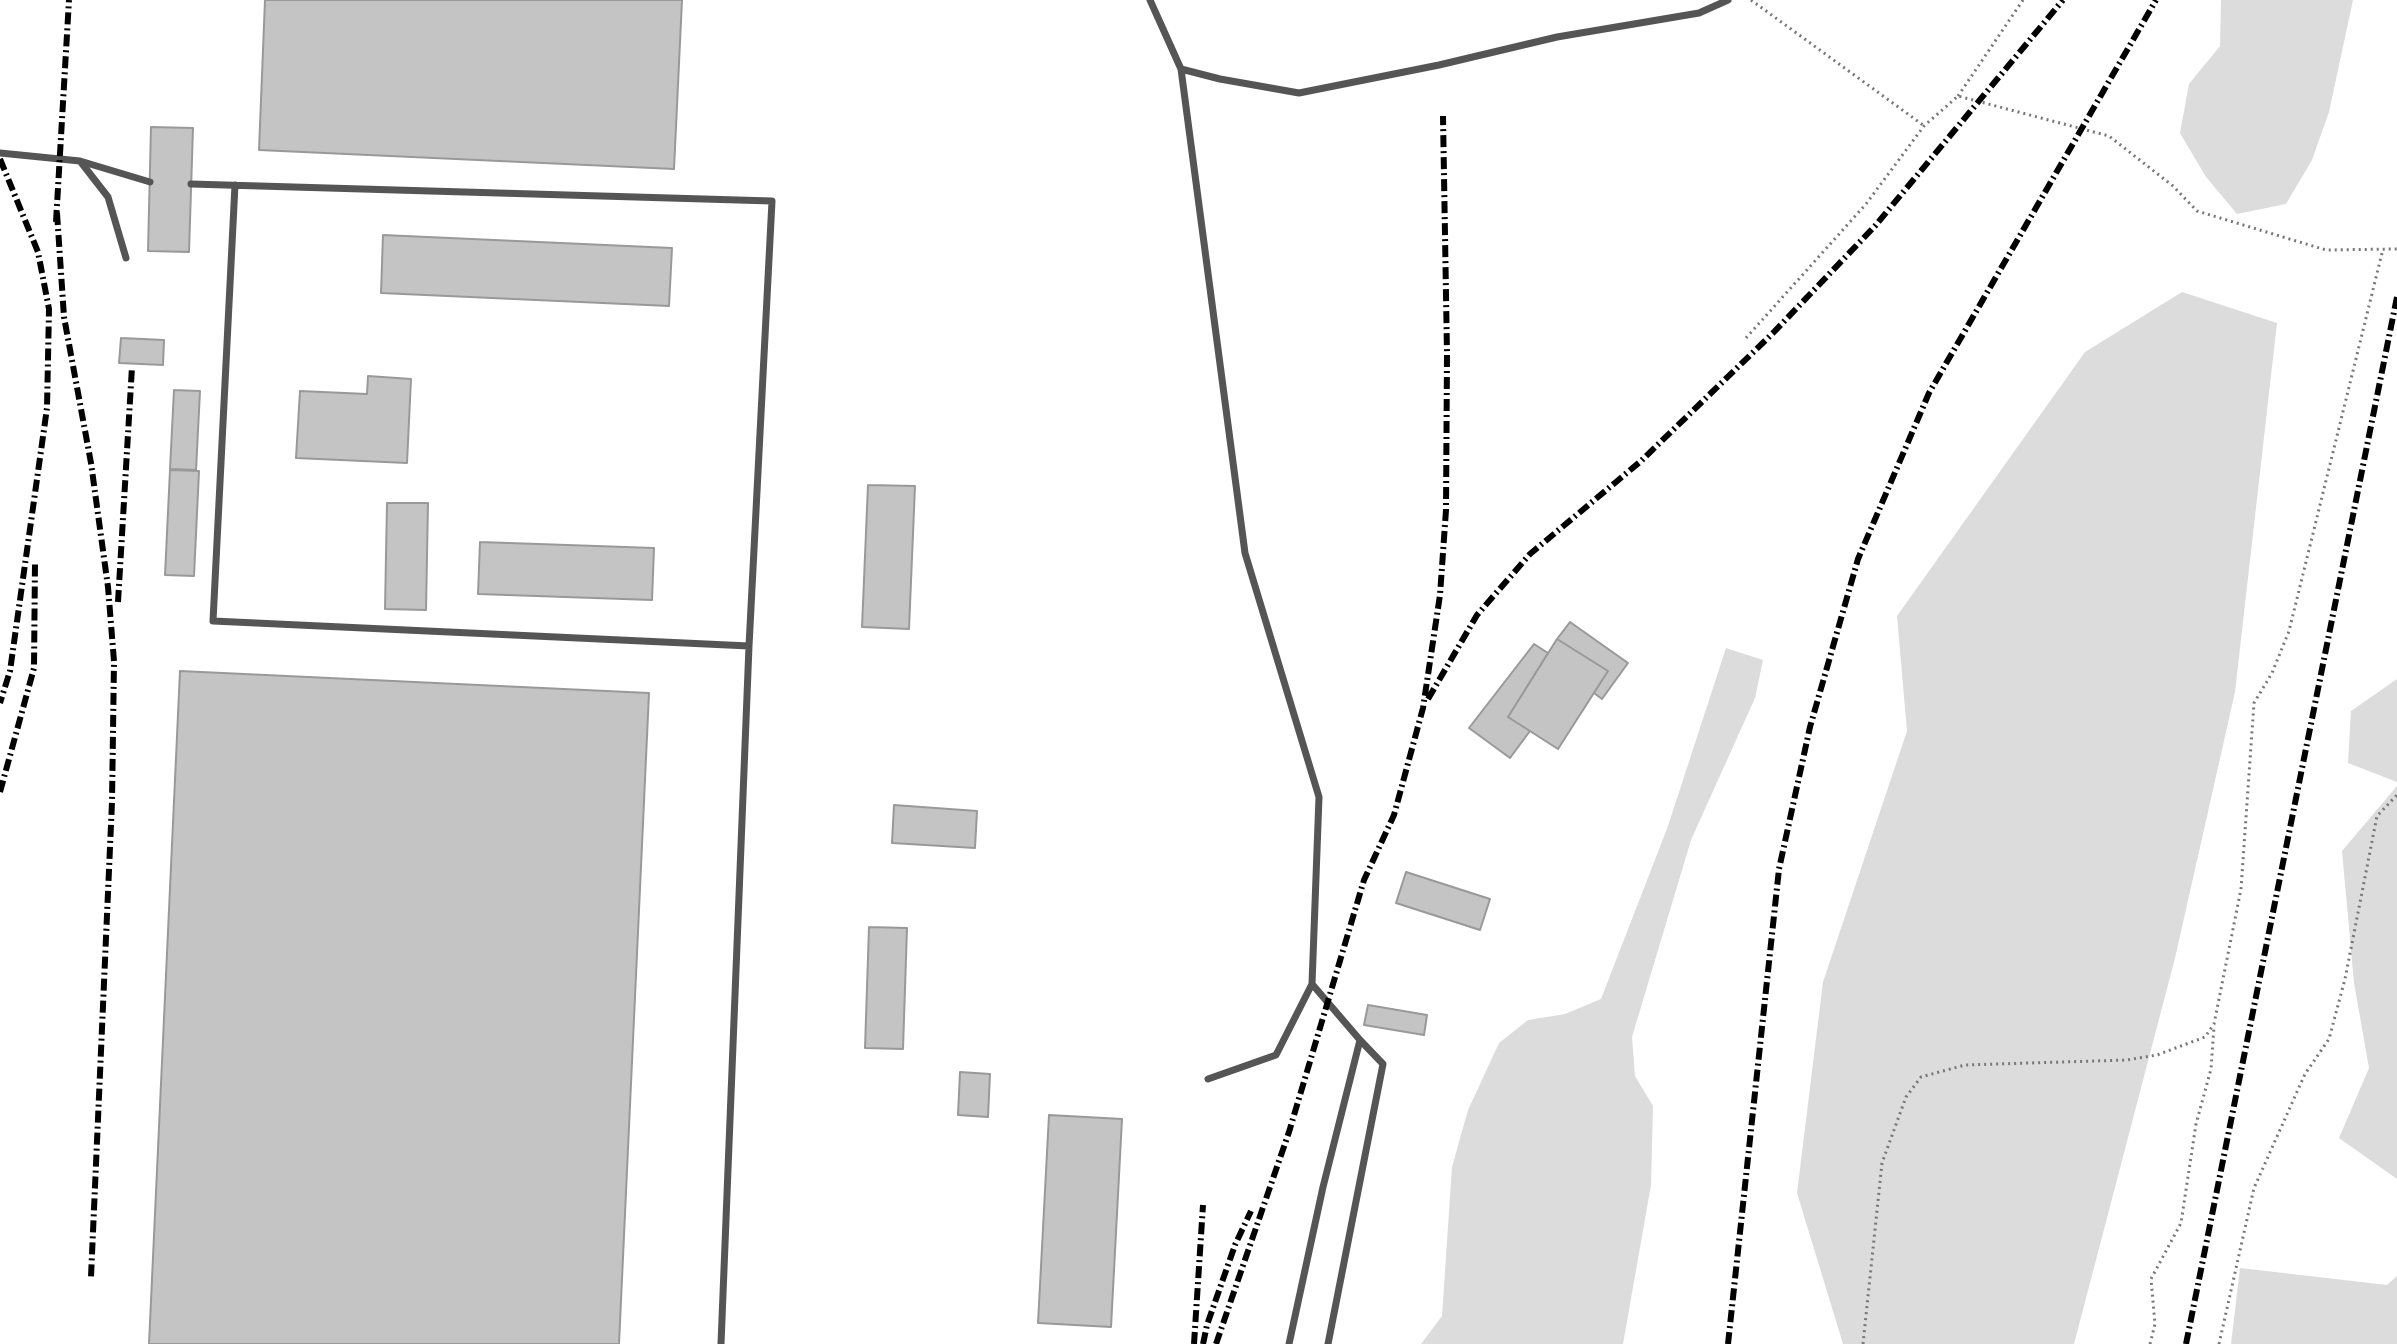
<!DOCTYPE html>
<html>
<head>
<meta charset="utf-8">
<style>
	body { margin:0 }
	canvas { display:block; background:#fff }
</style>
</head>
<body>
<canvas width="2397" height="1344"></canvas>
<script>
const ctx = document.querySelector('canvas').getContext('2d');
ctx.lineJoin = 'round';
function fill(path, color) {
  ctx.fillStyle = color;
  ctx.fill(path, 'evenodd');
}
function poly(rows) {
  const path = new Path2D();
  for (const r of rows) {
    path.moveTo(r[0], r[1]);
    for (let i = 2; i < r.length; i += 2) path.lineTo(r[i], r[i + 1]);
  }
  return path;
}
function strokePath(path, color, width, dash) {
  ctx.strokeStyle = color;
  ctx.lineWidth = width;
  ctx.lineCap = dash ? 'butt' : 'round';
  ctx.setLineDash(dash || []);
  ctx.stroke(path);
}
fill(poly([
	[2221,0,2353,0,2329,112,2312,160,2286,204,2237,214,2206,177,2180,133,2189,84,2220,46],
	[2182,292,2277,323,2235,692,2175,958,2074,1344,1843,1344,1797,1193,1823,982,1907,731,1897,616,2085,352],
	[1726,648,1763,660,1755,698,1691,840,1632,1037,1635,1076,1653,1106,1651,1185,1623,1344,1421,1344,1442,1316,1452,1167,1468,1110,1499,1043,1528,1020,1565,1014,1601,999,1668,826],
	[2397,679,2397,782,2348,763,2351,711],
	[2397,786,2397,1179,2339,1138,2369,1068,2354,983,2342,851],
	[2240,1268,2387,1285,2397,1276,2397,1344,2231,1344]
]), '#dcdcdc');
const building = poly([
	[265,0,682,0,674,169,259,150,265,0],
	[151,127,193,128,189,252,148,251,151,127],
	[383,235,672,248,669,306,381,293,383,235],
	[121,338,164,340,163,365,119,363,121,338],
	[368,376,411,379,407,463,296,458,300,391,367,394,368,376],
	[174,390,200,391,196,470,170,469,174,390],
	[170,470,199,471,194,576,165,575,170,470],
	[868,485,915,486,909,629,862,627,868,485],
	[387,503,428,503,426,610,385,609,387,503],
	[480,542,654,548,652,600,478,594,480,542],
	[1570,622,1628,663,1602,699,1594,693,1608,671,1557,639,1570,622],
	[1557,639,1608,671,1558,749,1508,717,1557,639],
	[1534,644,1548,653,1508,717,1530,731,1510,758,1469,728,1534,644],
	[180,671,649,693,619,1344,149,1344,180,671],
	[894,805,977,811,975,848,892,843,894,805],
	[1406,872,1490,899,1480,930,1396,903,1406,872],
	[869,927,907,928,903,1049,865,1048,869,927],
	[1368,1005,1427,1015,1424,1035,1364,1025,1368,1005],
	[960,1072,990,1074,988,1117,958,1115,960,1072],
	[1049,1115,1122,1119,1111,1327,1038,1323,1049,1115]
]);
fill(building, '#c4c4c4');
strokePath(building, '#999', 2);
strokePath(poly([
	[1751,0,1923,125],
	[1958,96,2023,0],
	[1746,338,1866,204,1924,126,1958,96,2109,136,2173,186,2197,211,2326,250,2397,249],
	[1863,1344,1882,1163,1906,1097,1921,1077,1965,1065,2127,1060,2157,1055,2205,1037,2214,1024,2241,889,2254,703,2272,673,2289,631,2383,249],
	[2150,1344,2155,1324,2151,1279,2181,1223,2196,1124,2211,1069,2214,1027],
	[2219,1344,2254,1188,2305,1074,2329,1039,2345,979,2377,816,2397,795]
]), '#777', 3, [2, 4]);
strokePath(poly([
	[1150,0,1181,69,1220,79,1299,93,1439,65,1557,37,1699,13,1728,0],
	[1181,69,1245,553,1319,797,1312,984,1276,1055,1208,1079],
	[0,153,80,161,108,197,126,258],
	[80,161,150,182],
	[191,184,772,201,749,646,721,1344],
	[235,185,213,621,749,646],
	[1289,1344,1323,1187,1360,1040,1312,984],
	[1328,1344,1383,1064,1360,1040]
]), '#555', 7);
strokePath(poly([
	[0,159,38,252,49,309,47,408,10,671,0,703],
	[57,213,64,317,91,463,108,587,114,661,112,802,91,1277],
	[56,222,69,0],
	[118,602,132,367],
	[1428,699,1477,615,1530,554,1641,461,1773,333,1875,226,2063,0],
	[0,792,34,668,35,563],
	[1194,1344,1203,1205],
	[1203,1344,1207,1325,1235,1245,1251,1211],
	[1216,1344,1289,1132,1364,880,1394,815,1423,708,1440,595,1446,510,1447,354,1443,116],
	[1728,1344,1779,869,1810,727,1858,559,1929,393,2156,0],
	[2186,1344,2397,297]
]), '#000', 6, [12, 4, 2, 4]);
</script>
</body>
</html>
